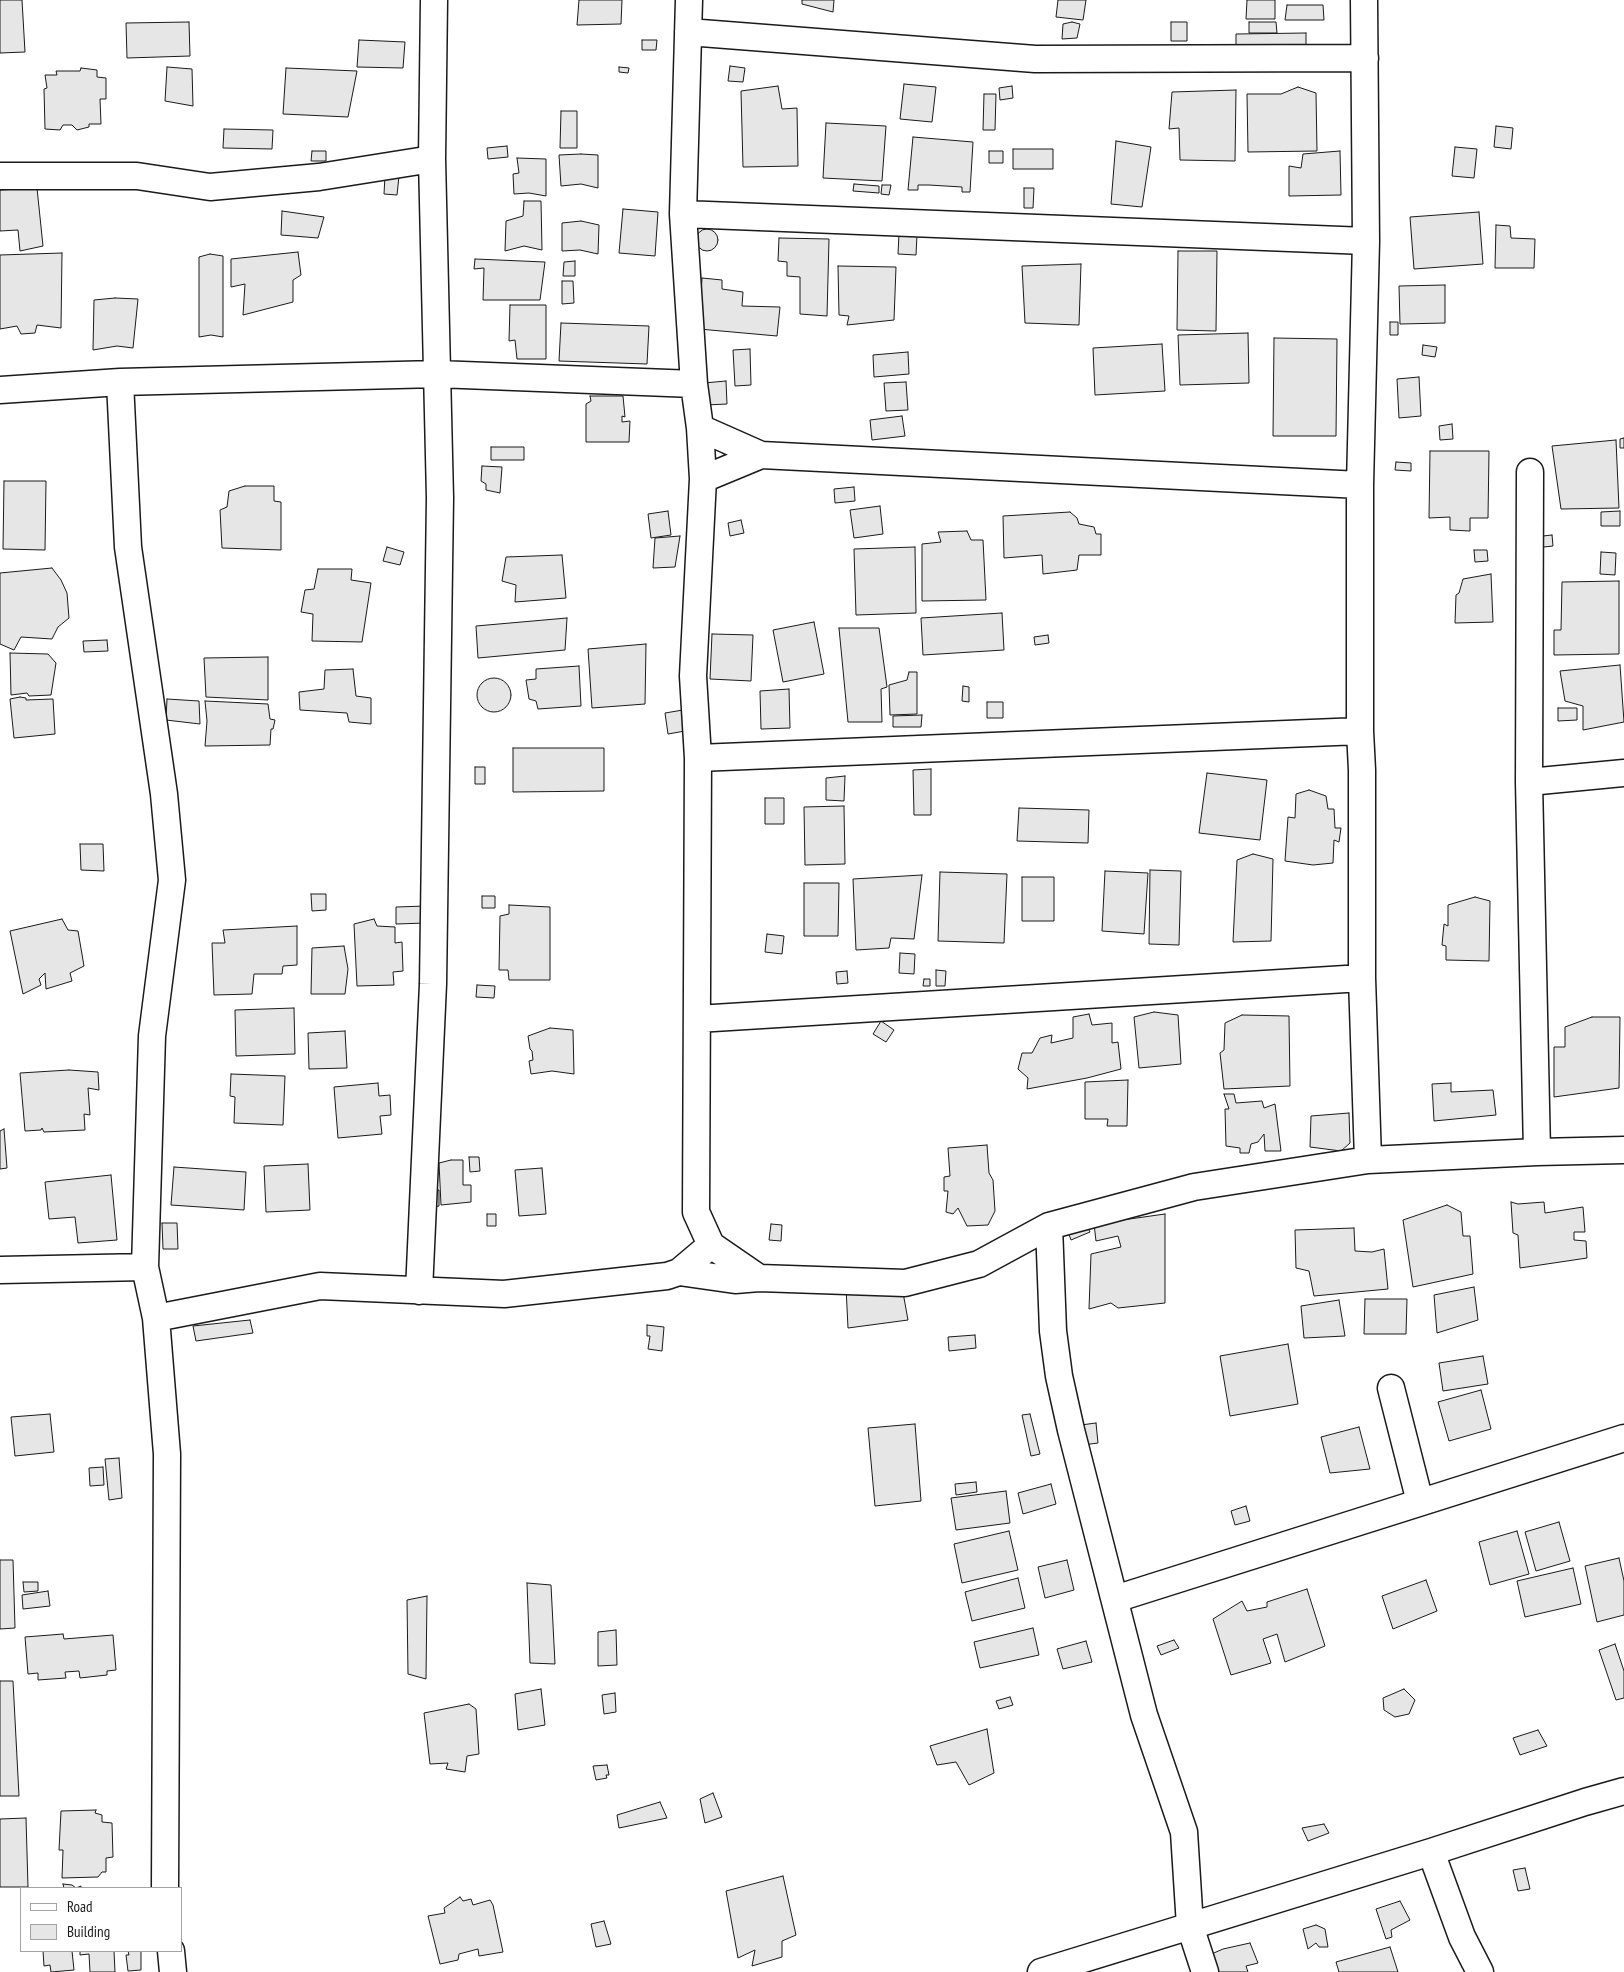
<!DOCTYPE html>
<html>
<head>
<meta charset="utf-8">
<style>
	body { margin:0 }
	#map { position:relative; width:1624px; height:1972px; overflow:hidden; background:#fff; font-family:"PT Sans Narrow",sans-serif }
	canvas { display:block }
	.legend { position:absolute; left:20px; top:1887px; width:162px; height:65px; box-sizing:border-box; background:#fff; border:1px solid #a3a3a3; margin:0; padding:6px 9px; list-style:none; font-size:15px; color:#1a1a1a }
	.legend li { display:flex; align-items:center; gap:10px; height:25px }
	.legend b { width:25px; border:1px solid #a3a3a3 }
</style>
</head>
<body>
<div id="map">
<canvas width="1624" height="1972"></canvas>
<ul class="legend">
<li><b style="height:6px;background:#fff"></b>Road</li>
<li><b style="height:14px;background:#e6e6e6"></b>Building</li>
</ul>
</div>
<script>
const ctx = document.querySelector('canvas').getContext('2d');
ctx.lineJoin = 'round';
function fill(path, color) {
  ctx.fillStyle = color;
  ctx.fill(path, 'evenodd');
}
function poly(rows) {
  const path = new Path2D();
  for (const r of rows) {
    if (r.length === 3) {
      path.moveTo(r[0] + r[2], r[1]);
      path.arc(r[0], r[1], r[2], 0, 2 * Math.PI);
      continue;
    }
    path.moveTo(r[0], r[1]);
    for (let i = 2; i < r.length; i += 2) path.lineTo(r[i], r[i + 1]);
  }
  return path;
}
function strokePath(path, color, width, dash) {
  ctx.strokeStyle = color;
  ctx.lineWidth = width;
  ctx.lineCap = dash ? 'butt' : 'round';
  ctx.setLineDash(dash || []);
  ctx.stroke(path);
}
const building = poly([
	[0,0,22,0,25,52,0,53,0,0],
	[579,0,622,0,621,24,577,25,579,0],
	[802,0,834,0,833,12,802,4,802,0],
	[1058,0,1086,0,1083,20,1056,17,1058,0],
	[1247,0,1275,0,1275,19,1246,19,1247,0],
	[1287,5,1323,5,1324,20,1285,20,1287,5],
	[189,22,190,56,127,58,126,23,189,22],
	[1072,22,1080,24,1077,38,1062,39,1063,24,1072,22],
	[1171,22,1187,22,1187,41,1171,41,1171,22],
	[1249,22,1276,22,1277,33,1249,33,1249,22],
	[1306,33,1306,51,1236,51,1236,34,1306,33],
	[359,40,405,42,403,68,357,67,359,40],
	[642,40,657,40,656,50,642,50,642,40],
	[730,66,745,68,743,82,728,81,730,66],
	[167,67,192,69,193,106,165,101,167,67],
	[619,67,629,68,628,73,619,72,619,67],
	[81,68,97,70,97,77,106,78,106,99,100,99,101,124,89,124,89,127,77,130,72,125,63,125,60,130,45,129,44,89,47,88,45,75,57,75,56,71,80,71,81,68],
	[286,68,357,71,348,117,283,114,286,68],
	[904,84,936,87,932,122,900,119,904,84],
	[778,86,782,109,797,108,798,166,743,167,741,91,778,86],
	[1012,86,1013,98,1000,100,999,88,1012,86],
	[1298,87,1316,93,1317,151,1248,152,1247,94,1281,94,1298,87],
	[1236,90,1235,161,1180,160,1179,128,1169,129,1172,92,1236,90],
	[984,94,996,94,995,130,983,130,984,94],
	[561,111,577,111,577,148,560,148,561,111],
	[826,123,886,126,882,181,823,178,826,123],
	[1496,126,1513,128,1511,149,1494,147,1496,126],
	[224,129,273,130,272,149,223,148,224,129],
	[913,137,973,142,970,192,962,192,962,187,929,185,918,185,918,190,908,190,913,137],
	[1116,141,1151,147,1142,207,1111,204,1116,141],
	[507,146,508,157,488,159,487,148,507,146],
	[1455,147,1477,149,1474,178,1452,176,1455,147],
	[1013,149,1053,149,1053,169,1013,169,1013,149],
	[312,151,326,151,326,161,311,161,312,151],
	[989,151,1003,151,1003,163,989,163,989,151],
	[1340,151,1341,195,1289,196,1289,166,1301,168,1303,154,1340,151],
	[581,154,598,155,598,188,581,184,561,186,559,155,581,154],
	[517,158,546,159,546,196,529,193,514,194,513,174,519,173,517,158],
	[385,176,399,176,397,195,384,194,385,176],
	[854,184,879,186,879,193,853,191,854,184],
	[882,185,891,185,889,195,881,194,882,185],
	[37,188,43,246,20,251,18,230,0,231,0,190,37,188],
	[1024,188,1034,188,1033,208,1024,208,1024,188],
	[524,201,541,201,542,250,524,246,505,251,506,221,523,216,524,201],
	[623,209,658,212,655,256,619,253,623,209],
	[282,211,324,217,318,238,281,235,282,211],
	[1479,212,1483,264,1414,269,1410,217,1479,212],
	[581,221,599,225,598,254,580,250,562,251,562,223,581,221],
	[1496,225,1510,226,1511,238,1535,239,1534,268,1495,268,1496,225],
	[707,240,11],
	[899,234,917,235,916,255,898,254,899,234],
	[779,238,829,239,827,316,800,314,800,277,787,276,787,262,778,261,779,238],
	[1178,251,1217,251,1216,331,1177,330,1178,251],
	[298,252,301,275,293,280,293,302,243,315,245,284,231,287,231,259,298,252],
	[62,253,61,328,37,325,35,333,21,334,17,326,0,329,0,255,62,253],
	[210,254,223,256,223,337,211,335,199,337,199,257,210,254],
	[475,259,545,262,540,300,483,300,484,268,474,269,475,259],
	[575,261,575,276,563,276,564,262,575,261],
	[1081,264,1079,325,1025,323,1022,266,1081,264],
	[838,266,896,267,894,320,847,325,849,316,839,315,838,266],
	[702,278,722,280,722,289,743,292,742,306,780,307,777,336,699,329,702,278],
	[562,281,573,281,574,303,562,304,562,281],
	[1445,285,1445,323,1400,324,1399,286,1445,285],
	[115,298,138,299,133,348,117,346,93,350,94,300,115,298],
	[510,305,546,305,546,359,517,359,515,340,509,341,510,305],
	[1390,322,1398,322,1398,335,1390,335,1390,322],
	[561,323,649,326,647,364,559,361,561,323],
	[1248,333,1249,383,1180,385,1178,335,1248,333],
	[1274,338,1337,339,1336,436,1273,436,1274,338],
	[1162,344,1165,391,1095,395,1093,348,1162,344],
	[1423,345,1437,347,1435,357,1422,355,1423,345],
	[750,349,751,385,735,386,733,350,750,349],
	[908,352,909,374,874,377,873,355,908,352],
	[1419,377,1421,416,1399,418,1397,379,1419,377],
	[726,381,727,404,706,405,704,383,726,381],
	[906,382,908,410,886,411,884,383,906,382],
	[590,396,623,396,625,417,622,416,622,422,630,421,629,442,586,442,586,404,591,401,590,396],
	[902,416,905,436,872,440,870,420,902,416],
	[1452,424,1453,439,1440,440,1439,426,1452,424],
	[1624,438,1624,448,1620,448,1620,439,1624,438],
	[1616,440,1619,508,1561,509,1552,446,1616,440],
	[491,447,524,447,524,460,491,460,491,447],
	[1430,451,1489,451,1488,518,1470,518,1470,531,1450,530,1450,517,1429,518,1430,451],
	[1396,462,1411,463,1411,471,1395,470,1396,462],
	[482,466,502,467,500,493,486,490,486,484,481,481,482,466],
	[4,481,46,481,45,550,3,549,4,481],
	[245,486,274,486,274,501,281,502,281,550,222,548,220,510,227,507,229,491,245,486],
	[854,487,855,501,835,503,834,489,854,487],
	[880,506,883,534,854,538,850,510,880,506],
	[668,511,671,535,651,538,648,514,668,511],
	[1620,511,1620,526,1601,526,1601,512,1620,511],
	[1070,512,1077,518,1079,524,1094,527,1096,534,1101,534,1101,555,1079,555,1077,570,1043,574,1042,555,1004,558,1003,516,1070,512],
	[741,520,744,533,730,536,728,523,741,520],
	[967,531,971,540,983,540,986,600,922,601,922,544,941,542,938,532,967,531],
	[1552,535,1553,546,1535,548,1534,537,1552,535],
	[680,536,675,567,653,568,655,538,680,536],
	[387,547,404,552,400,565,383,561,387,547],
	[915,547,916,613,856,615,854,549,915,547],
	[1474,550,1487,550,1488,561,1475,562,1474,550],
	[1601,552,1616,553,1615,575,1600,574,1601,552],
	[562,555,566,598,515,602,516,585,502,581,506,557,562,555],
	[52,568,61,580,67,593,69,618,58,627,52,639,21,637,14,650,0,644,0,573,52,568],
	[318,569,352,569,351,580,371,583,362,642,312,641,313,614,301,612,305,590,314,589,318,569],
	[1491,574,1493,622,1455,623,1456,595,1459,593,1463,579,1491,574],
	[1619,581,1619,654,1554,655,1554,630,1561,630,1562,582,1619,581],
	[1002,613,1004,650,923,655,921,618,1002,613],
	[567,618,565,650,478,658,476,626,567,618],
	[814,622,824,674,783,682,773,630,814,622],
	[839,628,879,628,887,687,881,689,882,722,848,722,839,628],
	[712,634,753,635,751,681,710,679,712,634],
	[1048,635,1049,643,1035,645,1034,637,1048,635],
	[107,640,108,651,84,652,83,641,107,640],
	[646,644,645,704,592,708,588,649,646,644],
	[10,653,48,654,56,663,51,695,29,696,27,693,11,695,10,653],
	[268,657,268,700,206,697,204,658,268,657],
	[1620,665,1624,722,1583,730,1583,706,1565,701,1560,671,1620,665],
	[579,666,581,706,538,709,536,701,529,699,526,680,536,679,536,669,579,666],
	[353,669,356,696,371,698,371,724,349,722,347,713,300,710,299,692,324,689,325,670,353,669],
	[909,672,917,672,917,714,890,715,889,685,907,680,909,672],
	[494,695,17],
	[963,686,969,687,969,702,962,701,963,686],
	[789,689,790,728,761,729,760,691,789,689],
	[20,697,26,698,26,700,53,699,55,734,14,738,10,699,20,697],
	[167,699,199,701,200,724,166,720,167,699],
	[205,701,268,704,270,719,275,720,273,729,271,729,270,745,205,746,207,721,205,701],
	[987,702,1003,702,1003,718,987,718,987,702],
	[1558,708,1577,708,1577,720,1558,721,1558,708],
	[683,710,685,731,668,734,665,713,683,710],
	[922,715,921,727,893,727,893,716,922,715],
	[513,748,604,748,604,791,513,792,513,748],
	[475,767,485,767,485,784,475,784,475,767],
	[931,769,931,815,914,815,913,770,931,769],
	[1207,773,1267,780,1260,840,1199,833,1207,773],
	[845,776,844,801,826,800,826,778,845,776],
	[1309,790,1326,796,1328,809,1334,809,1335,828,1341,828,1339,842,1334,840,1333,863,1313,865,1285,861,1288,817,1295,818,1296,794,1309,790],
	[765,798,784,798,784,824,765,824,765,798],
	[844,806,845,864,805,865,804,807,844,806],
	[1019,808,1089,810,1088,843,1017,841,1019,808],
	[80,844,103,844,104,871,81,870,80,844],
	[1253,854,1273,859,1271,941,1233,942,1237,860,1253,854],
	[1150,870,1181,871,1179,945,1149,944,1150,870],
	[1105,871,1148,873,1144,934,1102,931,1105,871],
	[940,872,1007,874,1004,943,938,941,940,872],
	[922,875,914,939,891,938,889,948,856,950,853,879,922,875],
	[1022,877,1054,877,1054,921,1022,921,1022,877],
	[804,883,839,883,838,936,804,936,804,883],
	[311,894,326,894,326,910,312,911,311,894],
	[482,896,495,896,495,908,482,908,482,896],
	[1475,897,1490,901,1489,961,1446,960,1446,946,1442,945,1444,924,1448,926,1448,905,1475,897],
	[509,905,550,907,550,980,509,980,508,970,499,970,500,916,509,914,509,905],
	[426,906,426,923,396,924,396,907,426,906],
	[62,919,68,930,78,931,84,966,70,973,72,981,46,989,45,973,39,979,41,985,23,994,10,931,62,919],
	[374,919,377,926,395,927,395,943,402,942,403,971,393,972,394,985,357,986,354,924,374,919],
	[297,926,297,965,283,966,282,974,254,974,252,994,214,995,212,943,225,943,223,930,297,926],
	[767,934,784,936,782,954,765,952,767,934],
	[344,946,348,969,345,994,311,994,312,948,344,946],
	[900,953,915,954,914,974,899,973,900,953],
	[936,970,946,971,945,986,936,986,936,970],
	[847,971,848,983,837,984,836,972,847,971],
	[924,979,930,979,930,986,923,986,924,979],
	[477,985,495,986,494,998,476,997,477,985],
	[294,1008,295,1054,236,1056,235,1010,294,1008],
	[1154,1012,1178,1015,1181,1064,1139,1068,1134,1017,1154,1012],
	[1089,1014,1092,1025,1112,1023,1112,1043,1118,1042,1121,1069,1087,1078,1027,1089,1028,1078,1018,1069,1022,1053,1032,1053,1040,1038,1052,1035,1051,1043,1073,1038,1073,1017,1089,1014],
	[1242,1015,1289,1016,1290,1086,1224,1089,1220,1053,1224,1050,1225,1023,1242,1015],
	[1592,1017,1620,1017,1619,1088,1554,1097,1554,1047,1565,1047,1565,1027,1592,1017],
	[881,1021,894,1030,886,1042,873,1034,881,1021],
	[550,1028,573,1030,574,1074,552,1071,531,1074,529,1061,533,1060,532,1051,530,1049,528,1036,550,1028],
	[345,1031,347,1068,309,1069,308,1033,345,1031],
	[69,1070,98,1072,99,1090,88,1088,90,1115,84,1114,85,1130,44,1132,42,1128,41,1130,25,1131,20,1073,69,1070],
	[231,1074,285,1076,283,1125,234,1123,235,1097,230,1096,231,1074],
	[1128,1080,1127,1126,1107,1126,1108,1119,1085,1119,1085,1082,1128,1080],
	[378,1083,379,1096,390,1095,391,1115,380,1116,382,1134,338,1138,334,1087,378,1083],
	[1451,1083,1451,1092,1493,1090,1496,1115,1434,1121,1432,1084,1451,1083],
	[1224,1094,1234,1094,1236,1103,1262,1101,1264,1108,1275,1104,1281,1151,1265,1151,1264,1134,1258,1142,1251,1144,1249,1153,1240,1153,1240,1148,1226,1146,1225,1109,1229,1109,1224,1094],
	[1349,1113,1350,1143,1341,1151,1310,1147,1311,1116,1349,1113],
	[4,1129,7,1168,0,1169,0,1131,4,1129],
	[987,1145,989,1173,993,1180,995,1211,988,1225,967,1226,958,1208,953,1214,946,1212,948,1191,944,1191,944,1177,950,1176,948,1148,987,1145],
	[469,1157,479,1157,480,1171,470,1172,469,1157],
	[451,1160,463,1160,463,1185,471,1185,471,1202,441,1205,439,1163,451,1160],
	[308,1164,310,1210,266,1212,264,1166,308,1164],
	[174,1167,246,1172,244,1210,171,1205,174,1167],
	[542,1168,546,1214,519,1216,515,1170,542,1168],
	[111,1175,117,1240,78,1243,75,1217,49,1219,45,1182,111,1175],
	[433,1190,439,1190,439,1206,434,1207,433,1190],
	[1511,1202,1518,1204,1544,1202,1545,1213,1583,1207,1585,1232,1574,1232,1574,1240,1586,1241,1587,1258,1520,1268,1518,1235,1513,1233,1511,1202],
	[1447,1205,1461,1212,1463,1236,1470,1236,1473,1274,1413,1287,1403,1220,1447,1205],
	[487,1214,496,1214,496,1226,487,1226,487,1214],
	[1165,1214,1165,1303,1118,1308,1111,1303,1089,1309,1091,1254,1121,1247,1118,1236,1096,1241,1094,1224,1165,1214],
	[1085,1221,1090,1232,1071,1240,1067,1229,1085,1221],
	[162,1223,177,1223,178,1249,163,1249,162,1223],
	[771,1224,782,1225,781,1241,769,1240,771,1224],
	[1354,1228,1355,1251,1372,1252,1384,1249,1388,1289,1314,1296,1309,1271,1296,1268,1295,1230,1354,1228],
	[846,1287,902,1287,908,1320,848,1328,846,1287],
	[1474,1287,1478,1320,1437,1333,1434,1295,1474,1287],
	[1365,1299,1407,1299,1406,1334,1364,1334,1365,1299],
	[1339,1300,1345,1336,1304,1338,1301,1306,1339,1300],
	[250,1320,253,1333,196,1341,193,1326,250,1320],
	[647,1325,664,1327,662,1351,648,1349,650,1336,647,1336,647,1325],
	[975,1335,976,1348,949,1351,948,1337,975,1335],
	[1288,1344,1298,1404,1230,1416,1220,1356,1288,1344],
	[1483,1356,1488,1384,1443,1391,1439,1363,1483,1356],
	[1481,1390,1491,1429,1449,1441,1438,1402,1481,1390],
	[50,1414,54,1452,15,1456,11,1417,50,1414],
	[1030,1414,1040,1454,1031,1456,1022,1415,1030,1414],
	[1096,1423,1098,1443,1083,1445,1081,1425,1096,1423],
	[915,1424,921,1501,875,1506,868,1428,915,1424],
	[1359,1427,1370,1469,1330,1473,1321,1437,1359,1427],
	[119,1458,122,1498,109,1500,105,1459,119,1458],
	[103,1467,104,1485,90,1486,89,1468,103,1467],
	[976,1482,977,1492,956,1495,955,1484,976,1482],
	[1051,1484,1056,1504,1023,1514,1018,1493,1051,1484],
	[1006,1491,1010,1523,956,1530,951,1498,1006,1491],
	[1246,1506,1250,1521,1235,1525,1231,1511,1246,1506],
	[1559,1522,1570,1561,1536,1571,1525,1532,1559,1522],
	[1009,1531,1018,1570,962,1583,954,1544,1009,1531],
	[1517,1531,1529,1574,1490,1585,1479,1542,1517,1531],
	[1619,1558,1624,1581,1624,1615,1597,1622,1585,1566,1619,1558],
	[0,1560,13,1560,15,1628,0,1629,0,1560],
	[1067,1560,1074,1590,1045,1598,1038,1567,1067,1560],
	[1573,1568,1581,1604,1525,1617,1517,1581,1573,1568],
	[1018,1578,1025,1608,972,1621,965,1592,1018,1578],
	[1426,1580,1437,1611,1393,1629,1382,1596,1426,1580],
	[23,1582,38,1582,38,1591,24,1592,23,1582],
	[527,1583,551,1585,555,1664,530,1663,527,1583],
	[1307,1589,1325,1646,1285,1662,1277,1634,1263,1639,1271,1663,1231,1675,1213,1619,1242,1601,1247,1611,1267,1607,1267,1602,1307,1589],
	[48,1591,50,1606,23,1609,22,1595,48,1591],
	[427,1596,426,1679,408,1674,407,1600,427,1596],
	[1033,1628,1039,1655,980,1668,974,1642,1033,1628],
	[616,1630,617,1665,598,1666,598,1632,616,1630],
	[63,1634,64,1639,113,1635,116,1670,107,1671,107,1675,80,1678,79,1671,65,1672,66,1678,38,1680,38,1673,28,1674,25,1637,63,1634],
	[1174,1640,1179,1648,1161,1655,1157,1646,1174,1640],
	[1086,1641,1092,1662,1063,1669,1057,1649,1086,1641],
	[1615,1644,1624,1671,1624,1698,1616,1700,1599,1650,1615,1644],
	[0,1681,13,1681,19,1796,0,1796,0,1681],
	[541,1689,545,1725,518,1730,515,1694,541,1689],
	[1404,1689,1415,1700,1409,1714,1395,1717,1384,1710,1383,1698,1404,1689],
	[615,1693,616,1712,604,1714,602,1695,615,1693],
	[1010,1697,1013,1705,999,1709,996,1701,1010,1697],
	[469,1704,476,1709,479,1754,467,1756,465,1772,446,1769,448,1763,430,1764,424,1713,469,1704],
	[987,1729,994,1773,969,1785,956,1762,937,1765,930,1746,987,1729],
	[1538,1730,1547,1746,1520,1755,1513,1738,1538,1730],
	[607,1765,609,1775,606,1775,607,1778,596,1780,593,1766,607,1765],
	[713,1793,722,1817,705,1823,700,1799,713,1793],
	[660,1802,667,1818,619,1828,617,1815,660,1802],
	[96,1810,95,1813,102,1815,102,1822,112,1823,113,1857,106,1858,106,1872,102,1872,98,1877,62,1878,63,1850,59,1850,61,1811,96,1810],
	[26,1818,28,1887,0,1887,0,1819,26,1818],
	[1324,1824,1329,1833,1308,1841,1302,1828,1324,1824],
	[1525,1868,1530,1889,1518,1891,1513,1870,1525,1868],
	[783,1876,796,1935,782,1941,782,1957,752,1966,755,1950,738,1958,726,1891,783,1876],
	[63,1884,72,1885,76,1888,81,1886,81,1888,64,1888,63,1884],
	[460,1897,463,1901,471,1899,473,1905,490,1900,493,1905,503,1952,479,1956,478,1949,459,1954,458,1960,440,1964,428,1916,445,1913,444,1908,460,1897],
	[1400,1901,1410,1920,1391,1930,1392,1937,1386,1939,1376,1909,1400,1901],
	[604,1921,611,1944,596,1947,591,1924,604,1921],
	[1316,1925,1325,1929,1328,1947,1319,1947,1316,1943,1308,1949,1303,1929,1316,1925],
	[1250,1943,1258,1963,1246,1966,1248,1972,1214,1972,1207,1956,1223,1949,1250,1943],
	[1390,1947,1398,1972,1339,1972,1336,1962,1390,1947],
	[43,1951,72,1951,74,1970,51,1972,50,1965,44,1966,43,1951],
	[80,1951,114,1951,115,1972,90,1972,89,1954,80,1955,80,1951],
	[128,1951,141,1951,141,1970,128,1971,126,1955,129,1955,128,1951]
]);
fill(building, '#e6e6e6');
strokePath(building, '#1a1a1a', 1);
const minor = poly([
	[689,0,683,214,694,384,700,428,703,479,693,676,698,758,1360,731],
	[1364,0,1366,241,1360,485,1360,731,1362,770,1362,978,1368,1160],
	[688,32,1035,59,1365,58],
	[0,176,137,176,210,187,319,177,432,159],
	[683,214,1366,241],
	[120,382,128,547,164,794,172,880,152,1036,145,1267,156,1318,167,1454,165,1888],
	[0,390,120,382,437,374,694,384],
	[700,428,761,455,1360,485],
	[1530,472,1529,782,1537,1152],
	[703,479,761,455],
	[1529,782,1624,773],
	[697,1019,1362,978],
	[1049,1226,1053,1331,1059,1376,1071,1430,1144,1715,1184,1832,1190,1926,1205,1972],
	[711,1245,759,1278],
	[0,1270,145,1267],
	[679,1272,735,1280,759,1278,905,1283,979,1264,1049,1226,1194,1187,1368,1160,1537,1152,1624,1150],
	[419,1291,433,984,440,498,432,159,434,0],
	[156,1318,320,1286,504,1294,667,1276,679,1272,711,1245,696,1212,698,758],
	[1391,1388,1420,1502],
	[1115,1599,1624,1438],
	[1431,1852,1462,1937,1480,1972],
	[171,1951,173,1972],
	[1041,1972,1431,1852,1585,1802,1624,1791]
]);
strokePath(minor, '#1a1a1a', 29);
strokePath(minor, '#fff', 26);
</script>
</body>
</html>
